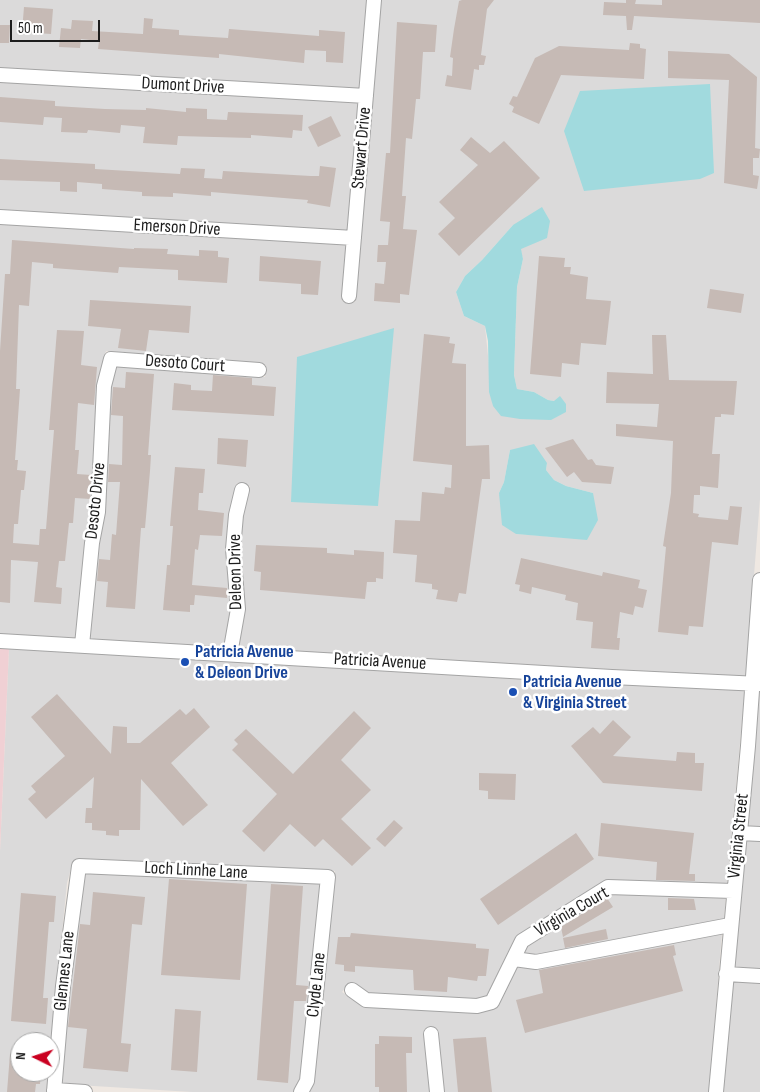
<!DOCTYPE html>
<html>
<head>
<meta charset="utf-8">
<style>
	body { margin:0 }
	#map { position:relative; width:760px; height:1092px; overflow:hidden; background:#efe8e2; font-family:"Sofia Sans Condensed",sans-serif }
	canvas { display:block }
	.north { position:absolute; left:10px; top:1032px; width:50px; height:50px; box-sizing:border-box; background:#fff; border:1px solid #a5a5a5; border-radius:50%; rotate:274deg; font-size:14px; font-weight:700; line-height:20px; text-align:center; color:#1d1d1d }
	.north::after { content:''; display:block; margin:auto; width:18px; height:22px; background:#ca0020; clip-path:polygon(50% 0,100% 100%,50% 72%,0 100%) }
	.scale { position:absolute; left:10px; top:20px; width:90px; height:22px; box-sizing:border-box; border:2px solid #1d1d1d; border-top:0; padding-left:6px; font-size:15px; line-height:18px; white-space:nowrap; color:#1d1d1d; -webkit-text-stroke:4px #fff; paint-order:stroke }
</style>
</head>
<body>
<div id="map">
<canvas width="760" height="1092"></canvas>
<div class="north">N</div>
<div class="scale">50 m</div>
</div>
<script>
const ctx = document.querySelector('canvas').getContext('2d');
ctx.lineJoin = 'round';
function fill(path, color) {
  ctx.fillStyle = color;
  ctx.fill(path, 'evenodd');
}
function poly(rows) {
  const path = new Path2D();
  for (const r of rows) {
    path.moveTo(r[0], r[1]);
    for (let i = 2; i < r.length; i += 2) path.lineTo(r[i], r[i + 1]);
  }
  return path;
}
function strokePath(path, color, width, dash) {
  ctx.strokeStyle = color;
  ctx.lineWidth = width;
  ctx.lineCap = dash ? 'butt' : 'round';
  ctx.setLineDash(dash || []);
  ctx.stroke(path);
}
function label(font, color, halo, rows, align = 'center') {
  ctx.font = font + ' "Sofia Sans Condensed",sans-serif';
  ctx.lineWidth = 5;
  ctx.setLineDash([]);
  ctx.textBaseline = 'middle';
  ctx.strokeStyle = halo;
  ctx.fillStyle = color;
  for (const [text, x, y, turn = 0] of rows) {
    ctx.save();
    ctx.translate(x, y);
    ctx.rotate((+turn || 0) * Math.PI / 180);
    ctx.textAlign = isNaN(turn) ? turn : align;
    if (halo) ctx.strokeText(text, 0, 0);
    ctx.fillText(text, 0, 0);
    ctx.restore();
  }
}
fill(poly([
	[0,0,367,0,360,90,0,68],
	[381,0,760,0,760,499,746,677,238,648,245,609,240,550,243,516,250,486,237,483,229,515,226,549,231,609,224,647,90,639,98,544,105,513,111,387,117,365,265,377,266,365,106,351,97,386,91,511,85,542,76,638,0,634,0,223,346,244,342,301,355,302],
	[513,225,523,259,517,287,514,375,517,389,534,392,548,400,554,401,493,406,485,326,464,316,456,292,465,276,482,260],
	[510,450,547,463,546,470,554,480,566,486,593,493,587,539,516,534,499,493,504,482],
	[0,81,359,102,347,231,0,211],
	[9,648,745,689,727,885,608,881,508,952,487,996,476,1000,368,993,350,982,342,992,362,1005,498,1004,518,965,722,933,709,1092,444,1092,437,1028,424,1029,430,1092,309,1092,314,1081,335,871,79,860,72,865,67,883,50,1053,50,1042,20,1042,20,1072,48,1072,47,1092,0,1092,0,851],
	[759,690,760,690,760,828,748,828],
	[746,840,760,841,760,970,733,968],
	[84,872,320,883,300,1079,293,1092,192,1092,61,1084,70,987],
	[610,894,726,897,724,920,536,955,524,954,528,945],
	[732,981,760,982,760,1092,723,1092]
]), '#dbdada');
fill(poly([
	[0,647,9,648,0,851]
]), '#f0d0d4');
fill(poly([
	[710,84,714,173,700,179,584,191,564,131,580,91],
	[542,207,550,221,547,238,521,249,523,259,517,287,514,375,517,389,534,392,548,400,554,401,560,396,566,404,566,412,551,420,520,419,501,416,493,406,489,392,488,341,485,326,464,316,456,292,465,276,482,260,513,225],
	[394,328,378,506,291,502,297,357],
	[534,444,547,463,546,470,554,480,566,486,593,493,598,520,587,540,516,534,502,525,499,493,504,482,510,450]
]), '#a1dade');
fill(poly([
	[462,0,494,0,487,9,481,55,486,56,484,65,479,65,479,70,474,69,471,90,445,86,447,75,452,76,453,58,450,57,454,29,459,1],
	[626,0,636,0,635,4,662,5,662,0,760,0,760,23,634,16,632,30,627,30,626,16,603,15,604,2,626,3],
	[24,7,53,9,51,34,22,32],
	[144,18,153,19,152,28,179,30,179,35,228,38,229,29,319,36,319,30,345,32,343,63,326,62,326,51,305,50,304,63,219,54,219,58,98,49,99,41,81,39,80,48,59,47,61,28,71,29,72,20,93,21,92,31,143,34],
	[397,22,437,25,435,52,423,52,420,99,416,99,412,139,406,138,402,196,406,196,403,229,417,230,409,295,400,294,400,303,374,301,375,283,384,284,386,262,377,262,378,245,388,245,390,222,380,221,386,153,390,153],
	[0,25,10,25,9,43,0,43],
	[630,43,640,44,640,48,646,49,644,79,561,75,539,124,512,112,514,107,509,104,513,96,517,97,535,58,559,46,629,50],
	[668,51,729,54,757,77,755,148,760,149,759,158,753,158,753,175,759,176,757,189,724,183,729,80,668,78],
	[0,97,55,101,55,106,105,109,146,110,146,108,186,112,186,108,207,109,207,119,227,120,228,112,303,115,302,131,293,130,292,138,251,135,251,138,178,136,177,145,143,143,145,127,121,125,120,133,88,130,87,133,61,132,62,118,44,117,43,125,0,122],
	[331,116,341,136,318,147,308,127],
	[471,137,490,153,504,141,540,178,459,256,438,234,455,218,439,202,478,165,460,150],
	[0,159,95,164,95,169,180,174,181,168,205,169,204,178,222,179,223,171,311,176,319,176,320,166,336,168,330,207,307,203,308,200,211,192,211,196,173,193,173,197,142,196,142,192,102,189,102,184,77,182,77,192,60,191,60,182,0,180],
	[12,240,134,249,134,248,168,249,167,254,199,256,199,250,218,251,218,257,229,258,227,283,178,280,178,270,119,267,118,273,53,268,53,264,32,262,29,306,19,305,16,389,20,389,15,460,18,460,17,470,26,471,24,490,21,490,18,524,14,524,13,543,39,545,40,529,46,529,54,430,49,430,57,330,84,331,81,365,97,367,94,405,78,403,75,450,79,450,77,474,91,475,90,499,75,498,73,523,69,523,65,561,59,561,56,587,62,588,61,604,34,602,38,562,11,560,10,603,0,602,0,351,5,274,10,274],
	[260,256,321,261,318,295,301,294,301,284,259,281],
	[539,256,565,258,564,267,571,267,570,274,588,277,586,299,611,301,606,345,581,343,579,365,562,363,561,377,530,374],
	[710,289,744,294,741,313,707,308],
	[90,300,191,306,189,333,149,330,146,351,118,348,121,329,88,326],
	[424,334,450,337,449,343,455,344,452,363,466,364,466,446,489,445,490,479,482,479,466,594,459,593,457,602,436,599,438,590,432,589,432,584,415,582,417,555,393,553,395,520,420,521,422,492,444,494,445,487,451,488,452,465,413,461],
	[652,335,666,335,669,380,737,381,734,415,721,414,721,417,715,417,712,454,720,454,718,488,700,486,700,495,694,495,693,513,699,514,698,517,728,520,730,506,742,507,738,545,712,542,703,627,689,626,688,635,658,632,666,547,663,546,671,493,673,441,616,436,616,424,657,427,659,404,606,403,607,372,653,374],
	[126,372,154,374,148,455,151,455,150,471,145,528,141,528,135,609,106,607,108,582,97,581,99,559,110,560,112,534,116,535,120,482,108,482,109,464,122,465,123,416,111,415,113,387,125,388],
	[213,375,252,378,252,385,276,387,274,416,172,410,174,383,191,385,191,390,212,391],
	[218,438,248,440,246,467,217,464],
	[573,439,588,460,592,459,596,465,614,467,611,484,582,482,574,472,567,477,545,448],
	[175,467,205,469,203,493,199,493,198,510,224,513,222,536,200,535,198,550,195,549,192,585,227,588,227,598,195,595,194,605,190,605,190,612,163,610,167,565,170,565,173,526,170,526],
	[256,545,327,548,327,553,354,555,354,550,384,552,383,579,376,578,376,582,367,582,365,599,260,590,261,572,254,571],
	[521,558,602,576,603,572,640,580,638,588,647,590,643,608,635,606,633,615,620,612,617,638,620,638,619,650,591,648,593,622,576,620,578,603,565,600,566,595,532,587,531,594,519,591,520,585,515,584],
	[57,694,111,754,113,726,127,727,127,743,140,743,180,709,186,715,194,708,210,727,171,763,208,805,183,826,141,779,140,830,119,830,119,836,106,835,106,831,92,830,92,823,85,823,86,808,92,808,94,777,46,819,28,799,36,792,31,786,65,756,31,717],
	[354,711,371,728,341,760,371,790,341,819,371,848,352,866,323,839,315,847,290,824,264,852,242,831,277,794,232,750,238,744,234,740,246,729,293,774],
	[613,720,631,737,613,756,676,761,677,752,695,753,695,763,704,763,702,791,603,783,571,746,593,727,600,734],
	[479,773,516,774,515,800,488,799,488,791,479,790],
	[394,820,403,828,385,847,376,839],
	[601,823,694,833,689,874,695,874,695,881,656,880,657,862,598,856],
	[576,833,594,859,498,925,480,899],
	[169,879,247,884,240,980,161,975],
	[271,884,303,886,296,985,308,986,306,1001,294,1001,288,1083,257,1080],
	[93,892,145,897,142,925,132,924,121,1043,131,1044,128,1072,83,1068,87,1029,68,1027,80,924,90,925],
	[21,893,56,896,54,922,49,922,43,998,48,998,46,1024,11,1021],
	[607,898,613,907,563,937,561,927],
	[668,898,694,899,696,910,668,910],
	[606,929,608,939,565,948,563,938],
	[351,933,476,944,476,948,489,949,486,976,478,976,477,981,448,977,447,992,414,990,413,970,355,966,355,972,344,971,344,965,335,964,338,937,350,937],
	[674,945,676,955,673,956,683,991,525,1033,516,1000,543,993,539,970],
	[175,1009,201,1011,197,1072,171,1070],
	[379,1036,412,1037,412,1053,406,1053,407,1092,379,1092,379,1087,375,1087,375,1044,379,1044],
	[486,1037,492,1092,458,1092,453,1039],
	[10,1054,20,1055,20,1072,41,1072,40,1084,36,1084,35,1092,7,1092]
]), '#c6bab5');
const minor = poly([
	[0,75,366,96],
	[0,217,354,238],
	[349,296,374,0],
	[0,641,612,677,760,684],
	[82,645,92,543,98,512,104,386,111,359,259,370],
	[230,654,238,609,233,549,236,515,242,490],
	[740,833,760,834],
	[514,959,536,962,730,925],
	[726,974,760,976],
	[352,990,366,1000,477,1006,492,1002,522,941,608,887,733,891],
	[431,1034,437,1092],
	[54,1090,85,1092],
	[54,1092,63,986,79,866,328,877,307,1081,301,1092],
	[716,1092,748,746,760,580]
]);
strokePath(minor, '#a4a4a4', 16);
strokePath(minor, '#fff', 14);
for (const [x, y, r, color] of [
	[185,662,5,"#1a4fb4"],
	[513,692,5,"#1a4fb4"]
]) {
  const dot = new Path2D();
  dot.arc(x, y, r, 0, 2 * Math.PI);
  ctx.fillStyle = color;
  ctx.fill(dot);
  strokePath(dot, '#fff', 2);
}
label('18px', '#1d1d1d', '#fff', [
	["Dumont Drive",183,86,3],
	["Stewart Drive",362,148,-85],
	["Emerson Drive",177,228,3],
	["Desoto Court",185,364,4],
	["Desoto Drive",96,501,-84],
	["Deleon Drive",236,572,-91],
	["Patricia Avenue",380,662,3],
	["Virginia Street",739,836,-84],
	["Loch Linnhe Lane",196,871,3],
	["Virginia Court",572,912,-30],
	["Glennes Lane",65,971,-84],
	["Clyde Lane",317,985,-84]
]);
label('bold 18px', '#164399', '#fff', [
	["Patricia Avenue",195,652],
	["& Deleon Drive",195,673],
	["Patricia Avenue",523,682],
	["& Virginia Street",523,703]
], 'left');
</script>
</body>
</html>
